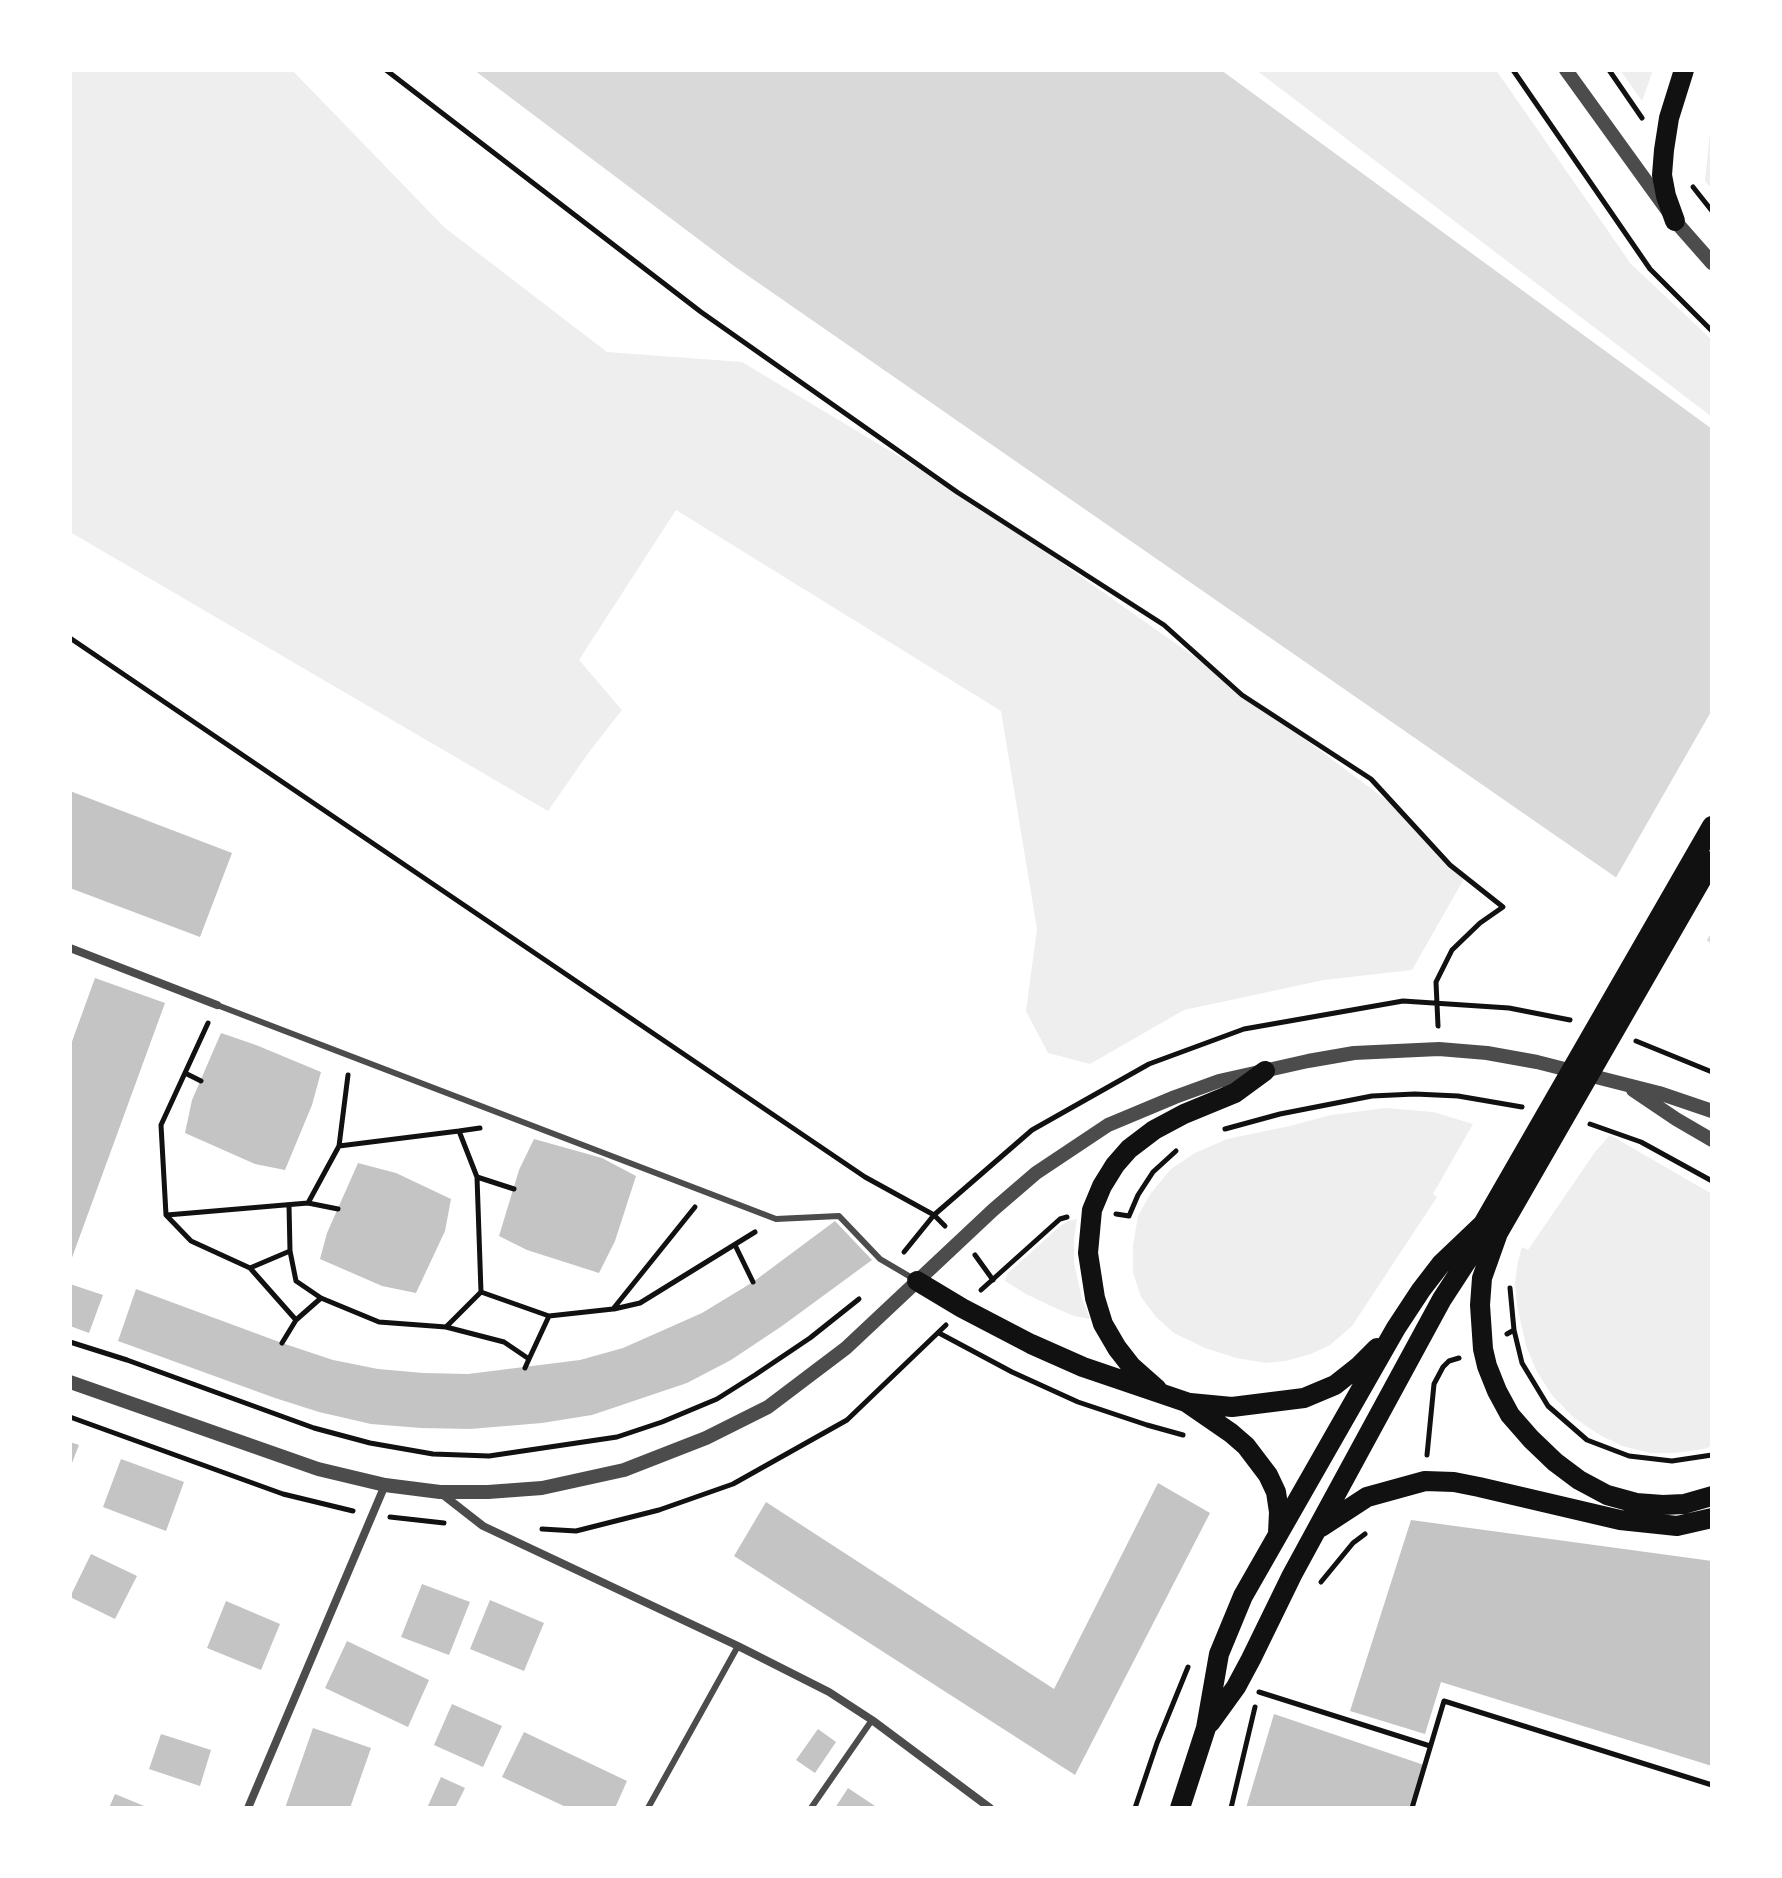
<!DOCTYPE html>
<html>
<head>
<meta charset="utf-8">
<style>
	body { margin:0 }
	#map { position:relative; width:1782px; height:1878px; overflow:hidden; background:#fff; font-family:"DM Sans",sans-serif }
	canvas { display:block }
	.frame { position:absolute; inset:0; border:72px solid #fff; pointer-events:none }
</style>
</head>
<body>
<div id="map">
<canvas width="1782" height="1878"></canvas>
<div class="frame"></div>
</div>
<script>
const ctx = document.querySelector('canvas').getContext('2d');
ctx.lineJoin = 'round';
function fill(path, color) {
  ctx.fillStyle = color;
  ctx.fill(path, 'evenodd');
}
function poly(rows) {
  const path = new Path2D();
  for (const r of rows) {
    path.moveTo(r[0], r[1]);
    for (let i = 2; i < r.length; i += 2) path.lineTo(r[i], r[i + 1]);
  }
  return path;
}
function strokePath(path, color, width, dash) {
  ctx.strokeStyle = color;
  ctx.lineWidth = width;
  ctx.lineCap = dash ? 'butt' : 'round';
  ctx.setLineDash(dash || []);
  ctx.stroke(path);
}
fill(poly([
	[70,70,292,70,444,227,607,352,742,362,975,502,1202,662,1405,814,1465,877,1412,970,1324,980,1184,1010,1090,1064,1048,1053,1026,1011,1037,929,1001,711,676,510,579,660,622,710,589,752,548,811,70,532],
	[1256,70,1496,70,1631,264,1712,340,1712,417],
	[1620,70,1653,70,1642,101],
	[1712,113,1712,189,1705,181],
	[1386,1108,1433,1112,1473,1124,1433,1194,1437,1197,1352,1326,1330,1345,1311,1354,1286,1361,1266,1363,1236,1358,1205,1348,1174,1333,1156,1317,1141,1297,1133,1272,1133,1245,1138,1216,1151,1193,1171,1169,1195,1153,1227,1139,1290,1126,1331,1115],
	[1610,1135,1712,1194,1712,1446,1704,1449,1675,1453,1650,1453,1622,1446,1598,1434,1572,1416,1552,1395,1537,1372,1526,1346,1517,1305,1515,1283,1518,1261,1522,1247,1528,1250,1595,1152],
	[1077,1219,1074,1239,1074,1263,1082,1299,1090,1319,1074,1316,1051,1306,1026,1294,1005,1281,1007,1274,1059,1227,1068,1221]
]), '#eee');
fill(poly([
	[474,70,1221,70,1712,429,1712,944,734,266]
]), '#d9d9d9');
fill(poly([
	[1712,710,1712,931,1705,944,1614,881]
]), '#fff');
fill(poly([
	[70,791,232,853,200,937,70,888],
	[95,978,165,1003,70,1263,70,1047],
	[221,1033,256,1045,321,1072,312,1105,285,1170,255,1164,185,1133,192,1100],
	[534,1139,602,1158,636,1176,615,1241,599,1273,527,1250,499,1236,519,1170],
	[358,1163,396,1173,451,1199,445,1231,416,1293,382,1286,320,1259,327,1233],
	[835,1221,872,1260,782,1326,731,1360,687,1383,592,1415,542,1423,470,1429,421,1428,371,1424,319,1412,275,1398,118,1341,136,1289,282,1343,333,1360,378,1369,423,1373,468,1374,580,1360,623,1348,702,1313,753,1282],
	[70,1284,103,1295,89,1333,70,1326],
	[70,1442,79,1445,70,1468],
	[121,1459,184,1482,166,1531,103,1507],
	[1158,1483,1210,1513,1075,1775,734,1556,766,1502,1054,1689],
	[1411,1520,1712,1561,1712,1766,1441,1682,1425,1734,1350,1711],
	[91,1554,137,1576,115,1619,70,1597],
	[422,1584,470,1602,449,1655,401,1637],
	[490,1600,544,1623,524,1671,470,1649],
	[226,1601,280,1624,261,1670,207,1648],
	[347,1641,429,1680,408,1727,325,1688],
	[452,1704,502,1726,483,1767,434,1745],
	[1274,1714,1424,1765,1411,1808,1246,1808],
	[313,1728,371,1748,350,1808,285,1808],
	[818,1729,836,1742,815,1773,796,1760],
	[524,1732,627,1781,615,1808,568,1808,502,1777],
	[161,1734,211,1750,200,1786,149,1769],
	[441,1777,465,1788,455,1808,427,1808],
	[848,1788,878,1808,835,1808],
	[115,1794,149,1808,109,1808]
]), '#c4c4c4');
strokePath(poly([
	[386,70,701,312,957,492,1164,625,1242,695,1371,779,1450,865,1503,907,1480,923,1452,950,1436,982,1438,1026],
	[1513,70,1650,269,1712,331],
	[1609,70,1642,118],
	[1693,187,1712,211],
	[70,638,865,1177,934,1215,945,1226],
	[208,1023,161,1125,166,1215,191,1241,250,1268,296,1320,282,1343],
	[1636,1041,1712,1072],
	[185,1073,201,1081],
	[1590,1124,1641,1142,1712,1181],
	[1225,1129,1280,1114,1372,1096,1415,1094,1458,1096,1522,1107],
	[339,1146,459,1131],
	[477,1177,514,1189],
	[308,1203,338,1209],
	[1116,1214,1129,1216,1138,1195,1153,1172,1176,1151],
	[167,1215,308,1203,339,1146,348,1075],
	[735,1245,753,1282],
	[290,1251,296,1281,321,1298,296,1320],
	[904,1252,934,1215,1032,1130,1149,1064,1244,1029,1403,1001,1509,1008,1570,1020],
	[975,1255,993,1280],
	[250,1268,290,1251,289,1205],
	[981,1290,1060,1219,1067,1217],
	[481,1292,549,1316,529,1359],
	[321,1298,379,1322,446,1327,504,1342,529,1359,525,1368],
	[614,1309,640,1303,755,1232],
	[549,1316,613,1309,695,1207],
	[446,1327,481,1292,477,1177,459,1131,480,1128],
	[1514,1330,1522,1363,1548,1406,1587,1440,1629,1456,1672,1461,1712,1455],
	[939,1333,1012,1372,1078,1402,1147,1425,1183,1435],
	[1507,1334,1514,1330,1510,1288],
	[70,1342,127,1360,314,1428,370,1443,433,1454,489,1456,617,1437,662,1422,717,1399,755,1375,810,1338,859,1299],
	[70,1417,283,1494,353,1511],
	[1427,1455,1434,1384,1443,1367,1449,1361,1459,1358],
	[390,1517,444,1523],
	[542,1529,576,1531,659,1510,733,1484,847,1420,946,1325],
	[1321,1582,1353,1543,1365,1534],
	[1259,1692,1430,1746],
	[1135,1808,1157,1743,1188,1667],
	[1231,1808,1255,1707],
	[1412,1808,1444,1701,1712,1785]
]), '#111', 5);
strokePath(poly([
	[217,1005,776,1219,839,1216,880,1259,914,1279],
	[648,1808,738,1646],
	[811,1808,872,1720]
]), '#4c4c4c', 6);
strokePath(poly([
	[70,948,217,1005],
	[442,1494,483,1526,738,1646,829,1692,872,1720,990,1808],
	[248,1808,385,1485]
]), '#4c4c4c', 8);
strokePath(poly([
	[1566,70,1675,221,1712,263],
	[1633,1090,1676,1119,1712,1140],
	[70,1382,318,1469,385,1485,440,1492,488,1492,542,1488,624,1470,706,1438,768,1407,846,1348,993,1210,1036,1173,1108,1125,1175,1097,1219,1081,1308,1061,1354,1053,1439,1049,1487,1053,1537,1062,1659,1093,1712,1111]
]), '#4c4c4c', 14);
strokePath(poly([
	[1675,221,1666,196,1662,175,1664,150,1669,118,1684,70],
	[1712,861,1498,1233,1482,1278,1480,1305,1483,1349,1487,1366,1497,1391,1510,1415,1531,1439,1555,1462,1579,1480,1607,1495,1636,1503,1663,1505,1684,1504,1712,1496],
	[917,1281,962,1308,1031,1344,1083,1367,1186,1402,1231,1433,1246,1446,1268,1475,1276,1492,1279,1512,1278,1533],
	[1157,1389,1131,1366,1117,1348,1103,1324,1095,1298,1088,1253,1092,1210,1102,1186,1115,1165,1129,1149,1154,1130,1184,1114,1235,1093,1265,1071],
	[1190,1403,1232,1407,1304,1398,1335,1385,1359,1366,1377,1348],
	[1321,1527,1367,1497,1425,1481,1454,1482,1479,1487,1620,1520,1677,1526,1712,1518],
	[1210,1723,1236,1687,1251,1659,1292,1575,1442,1299,1472,1253,1498,1233],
	[1180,1808,1206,1728,1219,1654,1243,1596,1396,1328,1421,1290,1441,1264,1483,1224,1712,826]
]), '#111', 20);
</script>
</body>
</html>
